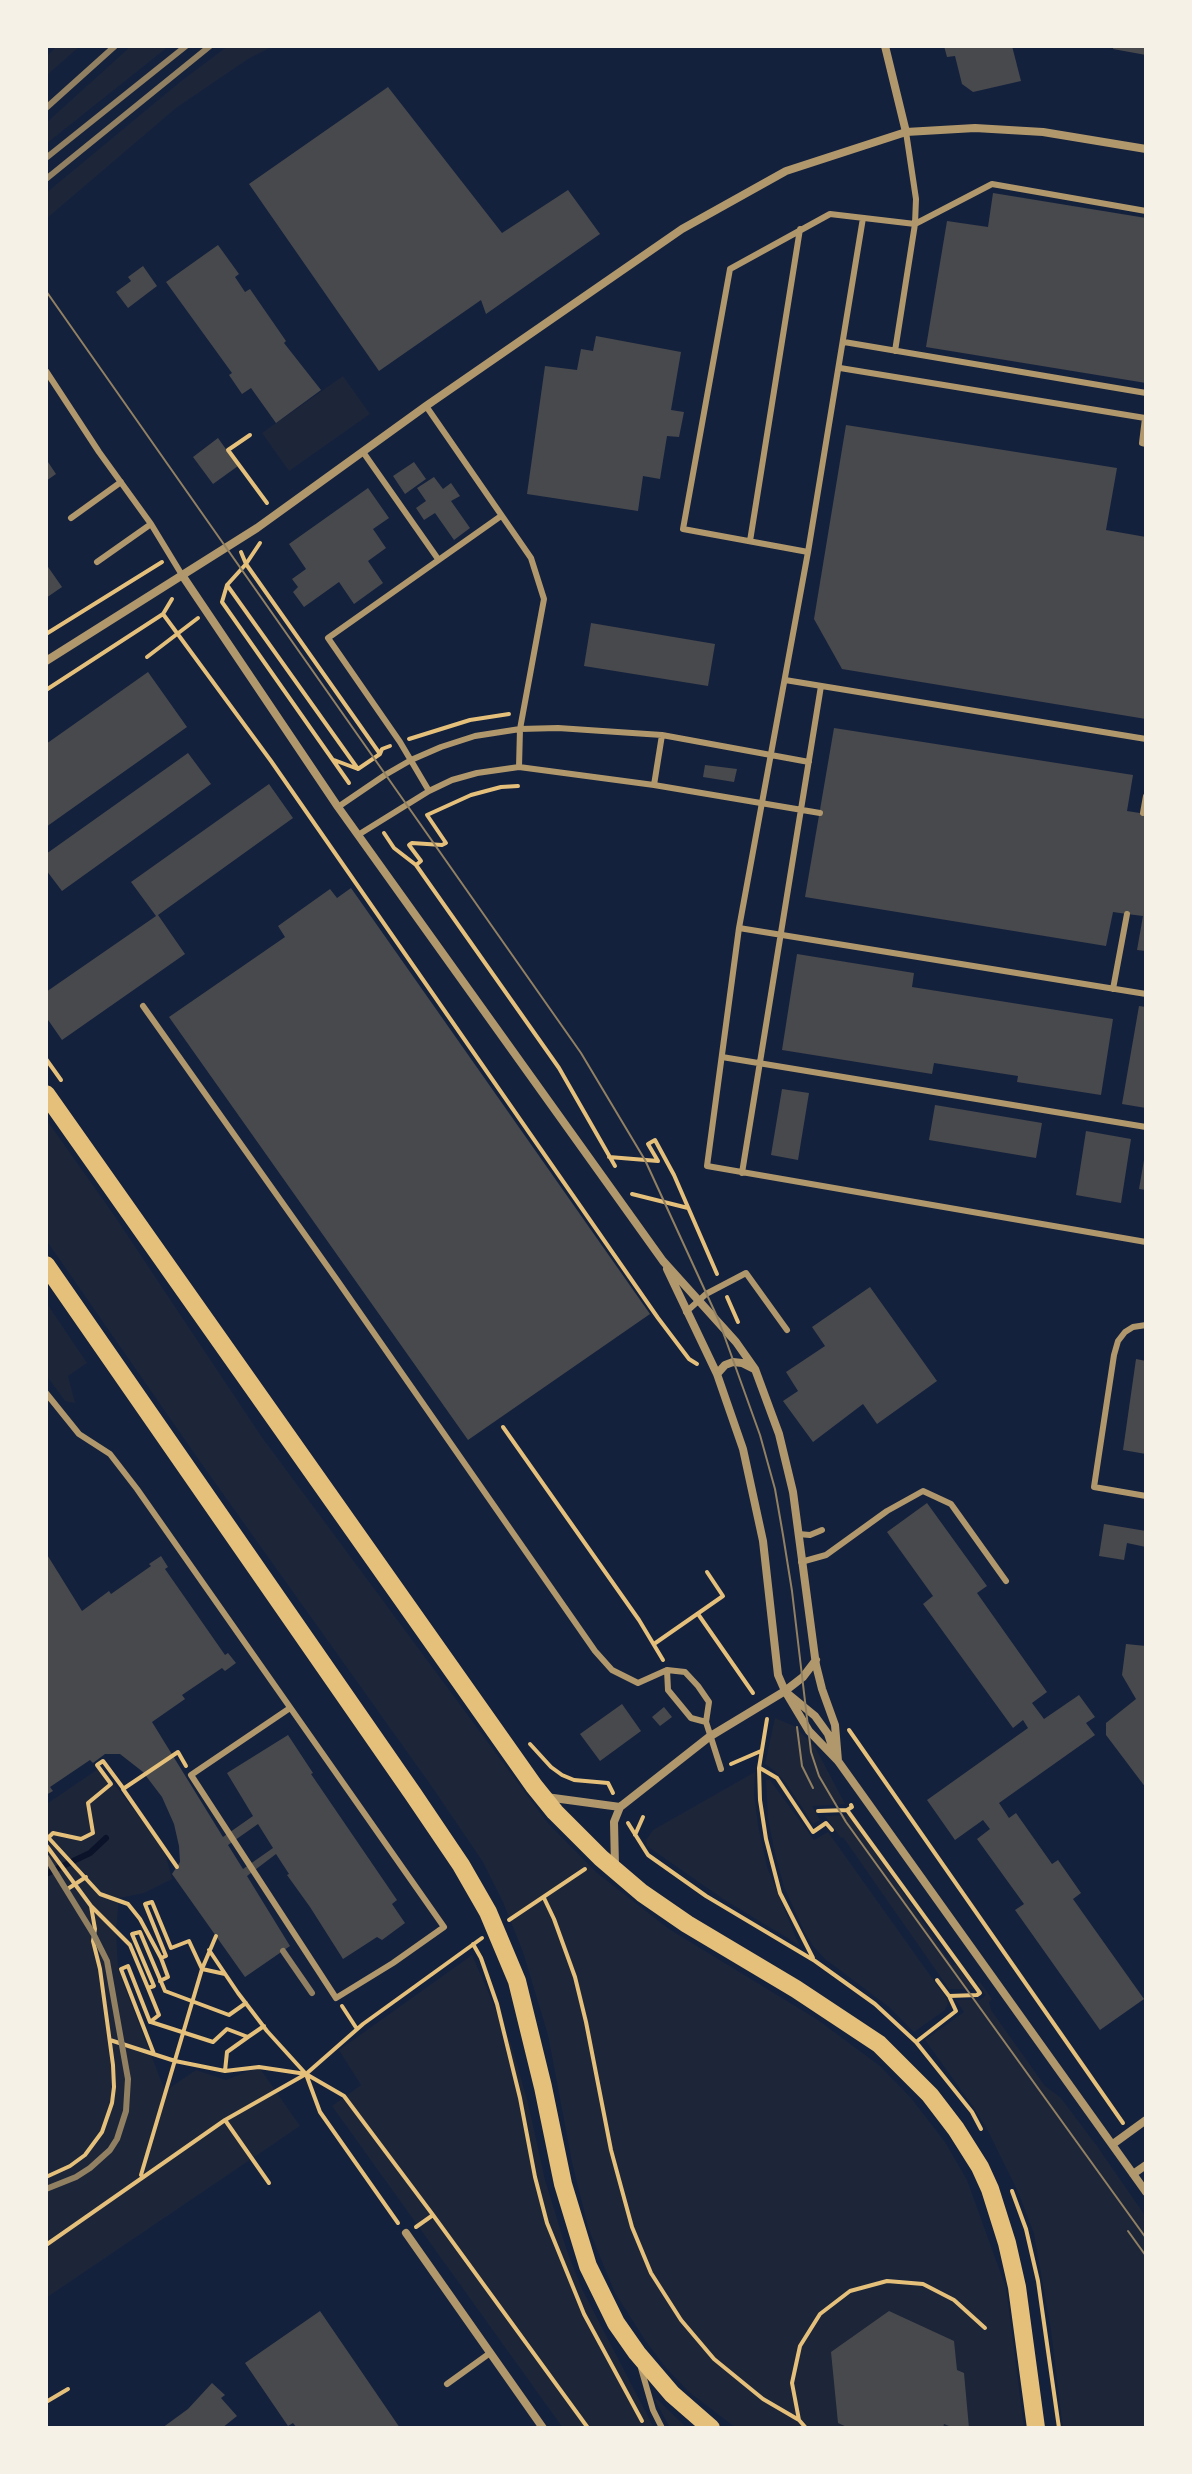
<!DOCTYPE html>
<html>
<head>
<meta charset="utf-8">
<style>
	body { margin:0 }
	#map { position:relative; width:1192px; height:2474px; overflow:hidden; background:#14213d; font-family:Overpass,sans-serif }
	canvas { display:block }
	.frame { position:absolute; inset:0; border:48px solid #f6f1e7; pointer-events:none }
</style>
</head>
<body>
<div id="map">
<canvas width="1192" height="2474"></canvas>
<div class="frame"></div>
</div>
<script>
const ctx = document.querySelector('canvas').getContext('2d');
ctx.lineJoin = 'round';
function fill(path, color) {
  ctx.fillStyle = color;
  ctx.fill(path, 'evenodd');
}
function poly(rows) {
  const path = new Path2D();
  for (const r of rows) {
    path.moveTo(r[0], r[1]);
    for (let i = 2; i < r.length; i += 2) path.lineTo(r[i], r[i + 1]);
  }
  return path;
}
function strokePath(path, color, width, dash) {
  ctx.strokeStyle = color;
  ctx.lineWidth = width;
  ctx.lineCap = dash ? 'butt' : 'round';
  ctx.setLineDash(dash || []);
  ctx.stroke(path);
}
fill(poly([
	[57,46,80,46,46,76,46,57],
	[131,46,169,46,46,144,46,123],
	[228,46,273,46,248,59,176,108,46,219,46,193,180,82],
	[343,376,370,414,289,471,262,433],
	[46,1119,114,1215,261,1436,547,1822,597,1873,669,1929,818,2020,880,2066,911,2098,945,2142,967,2180,1006,2288,1024,2428,736,2428,689,2392,666,2368,645,2340,615,2293,589,2230,572,2162,548,2035,523,1952,503,1902,483,1862,430,1784,201,1463,46,1240],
	[46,1302,87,1363,68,1376,75,1403,65,1401,46,1375],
	[775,1718,794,1726,815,1747,845,1804,812,1806,820,1820,813,1824,786,1783,775,1771,765,1764],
	[101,1767,164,1849,172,1879,144,1893,119,1898,116,1930,118,1970,165,2091,196,2070,226,2080,259,2067,300,2126,46,2298,46,1801,48,1803],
	[755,1772,754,1794,758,1825,767,1867,799,1945,723,1899,647,1846,646,1840,653,1830],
	[766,1780,770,1780,814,1840,828,1832,947,1999,948,2003,945,2010,914,2032,889,2007,825,1959,813,1946,804,1931,784,1887,774,1849,768,1818],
	[850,1815,953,1966,956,1964,974,1989,949,1989,843,1837,841,1838,825,1816],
	[472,1955,511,2044,528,2103,545,2180,567,2251,582,2289,654,2428,563,2428,332,2106,361,2085,339,2050],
	[980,1982,992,1999,989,2002,991,2010,1045,2086,1060,2097,1097,2146,1146,2217,1146,2428,1063,2428,1051,2330,1034,2234,1019,2194,987,2129,974,2108,925,2040,964,2012,956,2000,980,2000,986,1995,978,1984],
	[657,2399,687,2428,670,2428,655,2400]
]), '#1d2539');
strokePath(poly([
	[46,1874,90,1853,106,1838]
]), '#0b132b', 6);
fill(poly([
	[944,46,1012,46,1021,81,973,92,962,84,955,56,947,57],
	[1114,46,1146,46,1146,55,1113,49],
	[388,87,502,233,568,190,600,234,486,314,481,300,379,371,249,184],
	[993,193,1146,218,1146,383,926,347,947,221,988,227],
	[218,245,239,274,235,277,245,292,250,289,286,341,284,343,321,390,276,423,251,388,242,394,229,375,232,373,166,282],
	[143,266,157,286,128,308,116,292,131,281,128,277],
	[596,336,681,352,671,410,684,412,679,437,667,436,660,479,643,476,638,511,527,494,545,366,577,370,581,349,593,351],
	[846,425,1117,468,1106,530,1146,537,1146,719,842,669,814,619],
	[218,438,238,466,213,484,193,457],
	[46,459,56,474,46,481],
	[414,462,426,479,405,494,393,476],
	[434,477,443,489,451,483,460,496,451,501,470,528,454,540,435,513,424,520,416,508,426,501,417,488],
	[368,488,389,518,373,529,386,548,368,561,383,583,354,604,339,582,304,607,293,592,298,587,292,579,306,569,289,544],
	[46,564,62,587,46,598],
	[591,623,715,644,708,686,584,666],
	[148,672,187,727,46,827,46,744],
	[834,728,1133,775,1127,811,1146,814,1146,951,1137,950,1143,916,1127,914,1113,912,1106,946,805,897],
	[188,753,211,784,62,891,46,870,46,854],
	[705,765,737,769,734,782,703,777],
	[269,784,293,818,158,915,185,954,62,1040,46,1017,46,992,156,916,131,882],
	[351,888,650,1314,468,1440,169,1017,285,937,278,926,330,889,337,898],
	[797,954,914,973,912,987,1113,1019,1101,1095,1017,1082,1018,1076,934,1063,932,1074,782,1050],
	[1139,1006,1146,1007,1146,1108,1122,1104],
	[782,1089,809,1093,798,1160,771,1155],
	[935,1105,1042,1123,1036,1158,929,1140],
	[1086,1131,1131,1139,1121,1203,1076,1195],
	[1144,1160,1146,1160,1146,1190,1139,1189],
	[870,1287,937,1381,877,1424,863,1404,813,1442,783,1401,798,1391,786,1372,825,1346,812,1327],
	[1136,1359,1146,1361,1146,1454,1123,1450],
	[927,1503,987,1586,977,1593,1047,1692,1032,1703,1044,1719,1079,1695,1095,1717,1086,1723,1095,1735,999,1803,1009,1818,1016,1813,1052,1864,1058,1860,1081,1893,1073,1899,1144,1999,1100,2030,1015,1910,1024,1904,977,1839,990,1829,983,1820,955,1840,927,1800,1028,1728,1023,1720,1013,1728,923,1604,933,1596,887,1532],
	[1104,1524,1146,1531,1146,1547,1127,1543,1124,1560,1099,1556],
	[46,1553,82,1611,109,1591,111,1594,151,1566,149,1564,161,1556,168,1567,165,1569,225,1655,228,1653,236,1663,225,1671,222,1668,182,1695,185,1699,152,1722,223,1837,253,1816,227,1773,288,1735,313,1773,311,1774,397,1900,392,1904,405,1923,382,1940,377,1937,343,1959,310,1907,287,1875,289,1874,276,1854,247,1876,290,1946,245,1977,172,1874,180,1862,179,1846,174,1824,162,1797,143,1772,120,1754,105,1754,93,1763,90,1760,50,1787,53,1791,46,1795],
	[258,1824,273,1848,243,1869,228,1845],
	[1126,1644,1146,1646,1146,1788,1106,1735,1106,1723,1136,1699,1122,1675],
	[622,1704,641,1731,600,1761,580,1734],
	[664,1707,672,1717,660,1726,652,1717],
	[320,2311,400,2428,297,2428,293,2423,288,2426,245,2363],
	[889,2311,954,2341,957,2370,964,2373,969,2428,954,2428,944,2424,943,2428,849,2428,838,2423,831,2352],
	[212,2383,225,2395,221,2398,237,2416,222,2428,162,2428,188,2409]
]), '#48494c');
strokePath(poly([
	[250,435,228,450,267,503],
	[241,552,246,564,380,754],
	[227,585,358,769],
	[222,602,349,783],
	[222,602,227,585,246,564,260,543],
	[163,614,271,761,658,1318,689,1359,697,1364],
	[46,634,162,562],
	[147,657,198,618],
	[46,690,163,614,172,599],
	[409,739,470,720,509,714],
	[334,760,358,769,380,754,382,749,390,746],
	[384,833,394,848,416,865,559,1068,615,1166],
	[416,865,421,861,409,845,412,843,442,845,446,843,427,815,471,795,501,787,518,786],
	[46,1059,61,1080],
	[609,1157,658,1161,648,1144,655,1140,674,1175,717,1274],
	[632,1194,688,1208],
	[727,1297,738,1322],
	[503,1427,639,1620,663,1660],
	[698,1614,753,1693],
	[654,1644,723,1596,707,1572],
	[767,1719,759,1768,760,1800,766,1839,780,1893,813,1958],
	[849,1730,1123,2123],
	[530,1744,551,1767,562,1775,574,1780,608,1783,613,1793],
	[731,1764,761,1751],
	[760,1768,777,1778,813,1832,826,1823,832,1830],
	[851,1805,852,1807,847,1810,980,1993,977,1995,949,1996],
	[818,1811,847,1810],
	[628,1823,648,1855,706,1896,815,1961,875,2004,916,2042,972,2112,981,2129],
	[46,1835,100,1894,128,1904,140,1919,161,1958],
	[635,1835,643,1817],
	[49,1837,53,1833,81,1839,93,1833,88,1803,111,1784,97,1765,103,1761,123,1788],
	[46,1845,91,1906,130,1945,148,1988],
	[177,1867,123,1789,178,1752,186,1766],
	[66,1890,86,1877],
	[544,1898,554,1919,575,1977,586,2022,611,2150,632,2227,651,2273,681,2320,714,2359,763,2399,799,2420,806,2428],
	[509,1920,585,1869],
	[473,1944,481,1958,497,2004,520,2098,535,2177,547,2223,584,2314,642,2421],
	[209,1950,238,1993,267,2031,306,2074,320,2112,398,2223],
	[160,1981,168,1977,161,1958,166,1956,145,1904,152,1902,171,1948,189,1941,202,1969,225,1974],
	[342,2006,357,2029],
	[151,2022,213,2042,227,2029,248,2037,264,2026],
	[110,2040,175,2061,225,2071,259,2067,306,2074,344,2096,433,2215,588,2428],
	[916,2042,956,2011,949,1996,937,1980],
	[154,2054,121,1969,128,1966,150,2022,159,2015,148,1988,154,1986,132,1934,140,1932,165,1991,229,2015,246,2003],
	[225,2071,227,2052,248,2037],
	[225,2120,269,2183],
	[141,2175,202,1969,216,1936],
	[46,2177,70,2166,85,2155,102,2132,112,2103,114,2087,113,2065,100,1969,93,1941,95,1929,91,1906],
	[1012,2191,1026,2229,1038,2281,1059,2428],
	[416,2227,433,2215],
	[46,2245,225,2120,306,2074,363,2024,482,1938],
	[46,2402,68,2389],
	[799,2420,792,2383,800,2346,820,2314,850,2291,887,2281,923,2284,954,2300,985,2328]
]), '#e5c07b', 4);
strokePath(poly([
	[863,218,808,552,739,928,707,1166,1146,1242],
	[844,342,1146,393],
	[895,351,915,224,916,199,906,132],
	[840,368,1145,418,1142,443,1146,444],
	[46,371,99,452,151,524,182,575],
	[426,406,531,558,544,599,520,729,519,767],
	[363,452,438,559],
	[71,518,121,482],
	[750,541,800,229],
	[808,552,683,529,730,269,830,214,915,224,992,184,1146,211],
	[97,562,151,524],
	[785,680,1146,739],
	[654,785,662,735],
	[429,791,400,742,328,638,501,516],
	[338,807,385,775,411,760,441,747,475,736,520,729,558,728,662,735,809,762],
	[1143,813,1146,796],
	[358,835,429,791,452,780,477,773,519,767,654,785,820,813],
	[739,928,1146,994],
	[1113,989,1127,914],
	[143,1006,337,1280,595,1651,612,1670,638,1683,667,1670,685,1672,698,1686,709,1702,706,1722,721,1769],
	[722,1057,1146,1127],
	[742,1173,821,686],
	[686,1312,706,1294,746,1273,787,1330],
	[1146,1325,1133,1327,1125,1332,1118,1341,1114,1355,1094,1487,1146,1496],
	[46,1393,79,1434,110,1454,137,1489,444,1927,393,1963,336,1998,191,1775,290,1708],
	[798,1534,810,1535,822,1530],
	[801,1562,826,1555,887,1511,923,1491,951,1504,1006,1581],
	[667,1670,668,1690,691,1718,706,1722],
	[641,2368,653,2410,662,2428],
	[447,2384,490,2353]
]), '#b1986c', 6);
strokePath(poly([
	[885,46,906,132],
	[182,575,338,807,663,1261,736,1342,755,1369,779,1434,793,1492,816,1665,822,1689,835,1725,838,1761],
	[46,661,257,528,426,406,682,229,786,171,906,132,975,128,1043,132,1146,149],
	[667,1269,717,1374,743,1449,763,1541,778,1675,785,1691,809,1731,838,1761,1146,2192],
	[717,1374,725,1365,733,1362,742,1363,754,1369],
	[787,1693,815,1716,828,1734,833,1749],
	[546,1797,620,1807],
	[615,1866,614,1822,620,1807,709,1737,785,1691,803,1677,816,1660],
	[1113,2144,1146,2120],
	[1133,2174,1146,2165],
	[406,2233,543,2428]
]), '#b1986c', 8);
strokePath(poly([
	[46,1094,534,1786,555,1812,601,1858,642,1893,687,1924,796,1989,879,2044,930,2095,956,2129,980,2167,990,2189,1007,2243,1017,2287,1036,2428],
	[46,1265,413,1794,461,1865,488,1912,517,1981,543,2087,563,2184,588,2266,616,2323,637,2353,672,2394,711,2428]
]), '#e5c07b', 18);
strokePath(poly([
	[46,291,581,1053,645,1160,719,1321,760,1435,775,1489,783,1535,792,1591,811,1752,819,1776,846,1822,1146,2238],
	[797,1727,802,1766,813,1788],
	[1128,2231,1146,2256]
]), '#918062', 2);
strokePath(poly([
	[46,108,115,46],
	[46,158,186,46],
	[46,179,210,46],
	[46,1857,94,1935,107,1961,128,2079,126,2111,117,2139,110,2150,90,2168,76,2177,46,2189],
	[283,1951,312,1993]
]), '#918062', 6);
</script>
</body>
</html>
